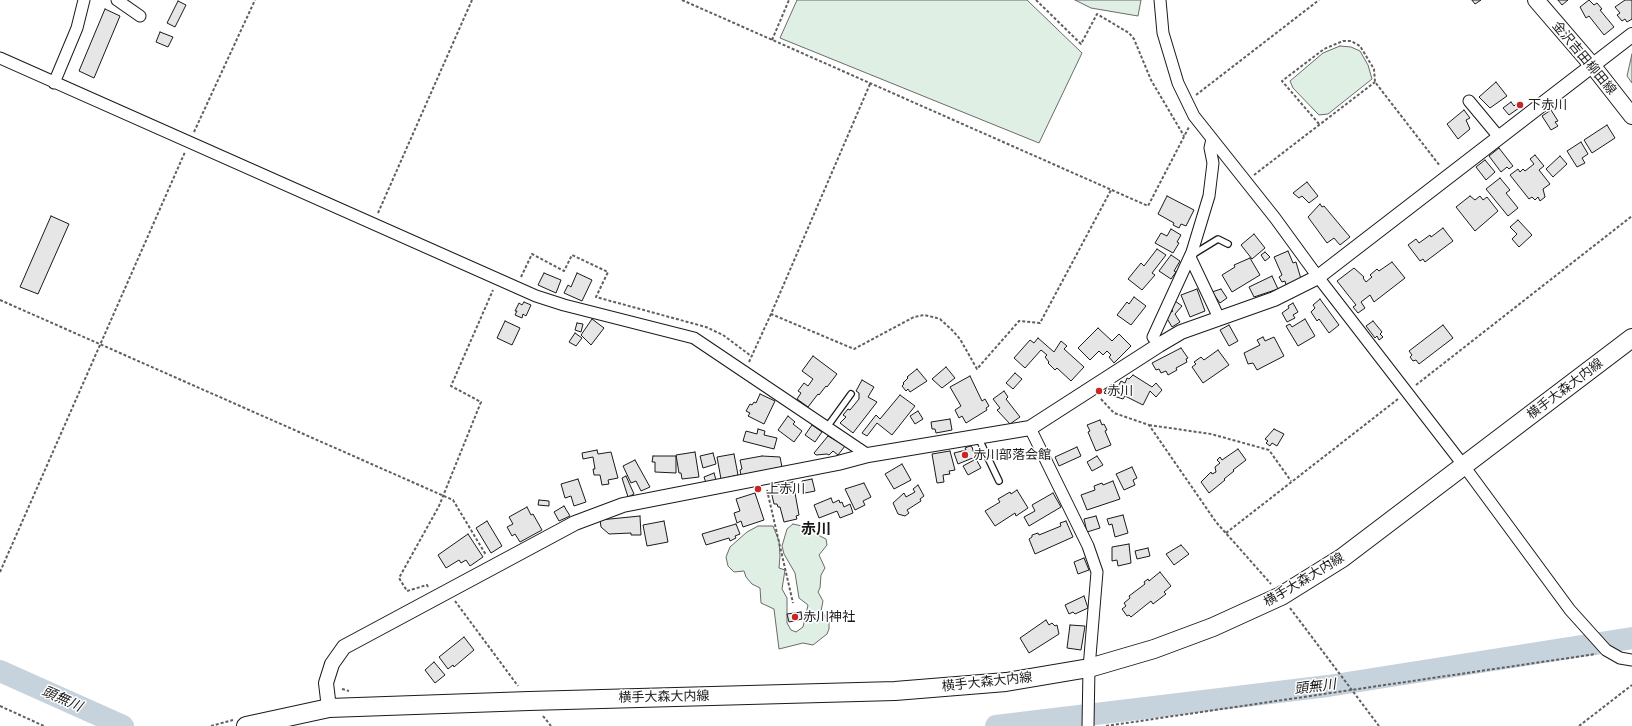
<!DOCTYPE html>
<html>
<head>
<meta charset="utf-8">
<style>
	body { margin:0 }
	canvas { display:block; background:#fff }
</style>
</head>
<body>
<canvas width="1632" height="726"></canvas>
<script>
const ctx = document.querySelector('canvas').getContext('2d');
ctx.lineJoin = 'round';
function fill(path, color) {
  ctx.fillStyle = color;
  ctx.fill(path, 'evenodd');
}
function poly(rows) {
  const path = new Path2D();
  for (const r of rows) {
    path.moveTo(r[0], r[1]);
    for (let i = 2; i < r.length; i += 2) path.lineTo(r[i], r[i + 1]);
  }
  return path;
}
function strokePath(path, color, width, dash) {
  ctx.strokeStyle = color;
  ctx.lineWidth = width;
  ctx.lineCap = dash ? 'butt' : 'round';
  ctx.setLineDash(dash || []);
  ctx.stroke(path);
}
function label(font, color, halo, rows, align = 'center') {
  ctx.font = font + ' Quicksand,"Noto Sans JP",sans-serif';
  ctx.lineWidth = 3;
  ctx.setLineDash([]);
  ctx.textBaseline = 'middle';
  ctx.strokeStyle = halo;
  ctx.fillStyle = color;
  for (const [text, x, y, turn = 0] of rows) {
    ctx.save();
    ctx.translate(x, y);
    ctx.rotate((+turn || 0) * Math.PI / 180);
    ctx.textAlign = isNaN(turn) ? turn : align;
    if (halo) ctx.strokeText(text, 0, 0);
    ctx.fillText(text, 0, 0);
    ctx.restore();
  }
}
const green = poly([
	[797,0,1027,0,1082,53,1039,143,780,38,797,0],
	[1075,0,1141,0,1138,16,1091,8,1075,0],
	[1340,46,1351,47,1360,51,1368,65,1372,79,1328,114,1319,115,1293,88,1290,81,1323,53,1340,46],
	[1632,54,1632,83,1627,76,1632,54],
	[793,524,811,528,818,535,826,539,827,545,819,555,825,568,821,575,820,588,818,592,823,601,821,611,829,622,829,629,827,634,813,645,803,643,779,649,774,609,761,603,760,588,752,584,746,577,744,571,734,572,728,566,726,557,730,547,747,532,758,526,773,526,779,541,780,556,779,568,785,570,782,589,787,598,787,623,791,630,796,632,803,627,808,605,799,598,795,573,784,554,782,546,787,529,793,524]
]);
fill(green, '#e0efe3');
strokePath(green, '#6a6a6a', 1);
strokePath(poly([
	[0,671,123,726],
	[996,726,1328,686,1632,638]
]), '#c6d2dc', 22);
const building = poly([
	[1472,0,1481,0,1475,4,1472,0],
	[1558,0,1568,0,1562,5,1558,0],
	[1589,0,1594,5,1597,3,1602,9,1600,10,1614,27,1604,35,1589,16,1586,18,1580,7,1589,0],
	[1625,0,1632,0,1632,19,1627,22,1625,19,1622,21,1617,15,1620,13,1615,7,1625,0],
	[178,1,186,5,175,27,167,23,178,1],
	[105,9,120,16,94,78,79,71,105,9],
	[160,32,173,37,168,47,156,42,160,32],
	[1496,82,1507,96,1490,108,1479,97,1496,82],
	[1511,102,1514,106,1516,104,1519,108,1509,115,1503,108,1511,102],
	[1464,110,1470,118,1466,120,1470,129,1458,139,1447,124,1464,110],
	[1551,110,1558,121,1555,122,1558,126,1551,130,1542,116,1551,110],
	[1607,125,1615,138,1592,153,1584,140,1607,125],
	[1581,142,1588,154,1582,158,1585,163,1577,167,1567,151,1581,142],
	[1499,148,1513,166,1509,169,1507,167,1501,172,1489,156,1499,148],
	[1535,155,1544,166,1539,170,1550,184,1543,189,1545,197,1540,201,1538,197,1535,200,1532,197,1529,199,1510,175,1518,169,1520,172,1523,169,1525,171,1534,164,1530,159,1535,155],
	[1560,156,1567,164,1553,177,1546,169,1560,156],
	[1485,160,1495,172,1486,180,1476,167,1485,160],
	[1500,178,1510,190,1506,193,1518,208,1508,216,1486,189,1500,178],
	[1307,182,1318,196,1309,203,1302,196,1299,198,1293,193,1307,182],
	[1167,196,1194,210,1186,226,1181,224,1179,228,1173,225,1174,223,1158,214,1167,196],
	[1470,196,1475,200,1480,196,1483,200,1487,197,1498,211,1475,231,1456,207,1470,196],
	[1320,204,1322,207,1324,206,1350,237,1340,245,1334,238,1327,243,1308,217,1320,204],
	[51,216,69,224,38,294,20,287,51,216],
	[1518,220,1532,235,1519,247,1512,239,1517,234,1510,227,1518,220],
	[1443,228,1453,241,1425,262,1423,259,1420,261,1408,245,1416,239,1419,243,1430,235,1431,237,1443,228],
	[1171,229,1181,235,1177,242,1179,243,1173,253,1155,243,1161,233,1167,236,1171,229],
	[1254,234,1265,248,1252,259,1241,245,1254,234],
	[1157,249,1166,255,1152,273,1155,275,1142,290,1128,279,1141,263,1144,266,1157,249],
	[1288,251,1293,263,1296,262,1301,279,1286,285,1285,281,1282,282,1279,277,1282,275,1274,257,1288,251],
	[1265,252,1270,257,1265,261,1261,255,1265,252],
	[1171,255,1180,261,1174,271,1176,272,1171,279,1159,271,1171,255],
	[1250,258,1260,275,1232,292,1222,275,1235,267,1234,265,1250,258],
	[1392,262,1405,278,1374,302,1370,295,1361,302,1365,308,1358,313,1353,307,1356,305,1337,281,1354,268,1364,277,1363,278,1366,282,1372,277,1370,275,1377,269,1379,271,1392,262],
	[544,273,561,280,556,293,538,285,544,273],
	[577,273,592,280,582,301,564,293,568,285,571,287,577,273],
	[1272,276,1278,289,1254,297,1249,287,1272,276],
	[1197,289,1205,311,1190,317,1181,295,1197,289],
	[1221,289,1227,298,1220,303,1212,292,1221,289],
	[1134,297,1146,306,1131,325,1117,315,1127,302,1129,304,1134,297],
	[1320,299,1339,325,1329,333,1319,319,1317,321,1311,312,1315,308,1313,305,1320,299],
	[1175,301,1182,306,1175,314,1180,322,1172,327,1165,315,1173,311,1169,308,1175,301],
	[524,302,531,305,526,316,523,314,522,318,515,315,517,311,515,311,519,303,522,305,524,302],
	[1293,303,1298,312,1293,315,1295,318,1287,322,1282,313,1289,308,1288,306,1293,303],
	[592,319,604,328,591,345,581,335,592,319],
	[1305,319,1315,336,1298,346,1286,326,1290,324,1292,327,1305,319],
	[505,321,520,328,512,345,497,338,505,321],
	[1373,321,1382,332,1380,334,1383,337,1379,340,1377,336,1375,338,1366,326,1373,321],
	[577,323,583,324,581,332,575,330,577,323],
	[1229,325,1238,341,1229,346,1220,330,1229,325],
	[1443,325,1453,338,1419,364,1416,360,1413,361,1410,357,1412,355,1409,351,1443,325],
	[1098,328,1112,341,1119,334,1131,346,1114,363,1109,357,1111,355,1107,351,1103,355,1099,351,1090,360,1078,348,1098,328],
	[575,333,582,338,576,346,569,342,575,333],
	[1263,337,1265,341,1274,337,1284,356,1257,370,1253,363,1248,364,1244,353,1260,345,1257,340,1263,337],
	[1038,338,1054,352,1061,341,1067,346,1064,349,1084,367,1071,381,1057,368,1055,370,1048,363,1049,362,1045,357,1047,355,1041,350,1025,368,1014,358,1030,340,1034,343,1038,338],
	[1181,348,1188,358,1186,359,1187,362,1176,368,1177,370,1168,375,1166,371,1161,373,1159,369,1156,370,1152,363,1181,348],
	[1218,350,1229,365,1203,383,1192,367,1196,364,1194,362,1201,357,1204,360,1218,350],
	[813,356,837,374,827,387,826,386,819,395,818,394,808,407,797,399,801,393,798,391,804,383,808,386,813,379,802,371,813,356],
	[946,367,955,378,942,388,932,379,946,367],
	[917,369,927,381,910,392,908,389,906,391,902,386,904,384,903,383,908,378,907,377,917,369],
	[1015,373,1022,379,1013,389,1006,383,1015,373],
	[1133,375,1152,387,1156,383,1162,390,1156,397,1150,391,1143,405,1125,396,1123,399,1104,393,1107,388,1115,392,1121,381,1125,383,1127,378,1129,379,1133,375],
	[970,376,982,401,985,399,989,406,986,408,987,410,966,423,962,416,959,418,955,410,961,406,950,387,970,376],
	[862,380,874,387,868,397,877,402,853,433,840,423,846,417,843,415,848,409,850,410,859,399,859,393,856,391,862,380],
	[1004,391,1008,397,1006,399,1020,417,1010,424,997,410,1000,408,993,399,1004,391],
	[760,394,775,401,764,424,748,416,750,413,746,411,750,404,752,405,754,402,756,403,760,394],
	[900,395,915,406,892,435,877,423,867,436,862,433,876,415,880,419,900,395],
	[918,411,923,419,915,424,910,416,918,411],
	[788,416,795,422,793,424,802,431,794,442,778,430,788,416],
	[950,419,952,430,936,433,935,429,932,429,931,422,950,419],
	[1100,420,1102,425,1104,424,1107,430,1105,431,1111,445,1096,451,1088,432,1090,431,1087,425,1100,420],
	[812,425,822,432,815,442,805,435,812,425],
	[758,429,765,431,764,435,777,438,774,449,743,441,746,431,757,434,758,429],
	[1274,429,1284,434,1277,446,1272,443,1270,446,1266,443,1268,441,1265,439,1274,429],
	[828,436,845,446,838,455,833,451,829,455,827,454,816,455,814,453,828,436],
	[970,446,972,447,975,457,958,464,954,453,966,450,965,448,970,446],
	[1077,447,1081,456,1059,466,1055,457,1077,447],
	[1238,449,1246,460,1233,470,1234,471,1224,479,1225,480,1209,493,1201,482,1211,472,1212,474,1216,472,1215,467,1220,463,1217,460,1220,457,1222,460,1238,449],
	[597,450,598,454,611,452,618,478,608,480,609,484,602,485,600,475,594,475,593,469,595,469,593,457,583,459,582,453,597,450],
	[950,451,955,470,949,471,950,474,943,475,944,482,937,483,932,454,950,451],
	[695,452,699,477,682,479,681,473,679,473,676,455,695,452],
	[713,453,716,464,703,468,700,456,713,453],
	[734,454,738,475,721,479,717,457,734,454],
	[653,456,676,456,676,473,655,472,655,462,652,462,653,456],
	[762,456,780,457,782,467,741,475,740,470,742,469,740,460,762,456],
	[1097,456,1103,465,1092,471,1087,462,1097,456],
	[976,459,981,468,968,475,963,466,976,459],
	[635,460,650,487,641,491,636,481,631,483,623,466,635,460],
	[902,464,911,480,894,489,885,474,902,464],
	[1132,467,1137,478,1133,480,1135,485,1124,490,1116,474,1132,467],
	[714,473,716,480,706,483,704,477,714,473],
	[626,476,634,494,628,497,622,478,626,476],
	[578,479,586,502,574,506,571,496,565,498,561,484,578,479],
	[812,479,815,491,805,493,802,481,812,479],
	[1113,481,1120,499,1087,510,1081,495,1095,490,1094,486,1102,483,1103,485,1113,481],
	[793,482,799,515,796,516,797,519,784,522,780,507,778,507,777,504,774,504,771,491,773,491,772,486,793,482],
	[864,483,871,497,863,501,865,505,855,510,845,489,864,483],
	[918,485,924,496,920,499,921,501,907,510,909,513,905,516,898,514,893,503,904,493,906,497,915,492,913,489,918,485],
	[1017,490,1028,508,1016,516,1015,513,995,526,985,511,1000,502,998,499,1010,492,1011,494,1017,490],
	[755,493,764,520,743,527,741,521,737,523,734,513,740,511,736,499,755,493],
	[1053,493,1061,507,1029,526,1024,517,1035,511,1032,505,1053,493],
	[831,498,833,503,839,500,840,503,842,502,844,507,850,504,853,513,840,518,837,511,819,518,814,505,831,498],
	[539,500,549,501,549,506,538,505,539,500],
	[564,506,570,516,559,521,554,512,564,506],
	[527,507,531,515,533,514,542,530,520,542,515,534,512,536,507,527,513,524,509,517,527,507],
	[1123,515,1128,533,1115,537,1112,524,1109,525,1107,519,1123,515],
	[640,516,641,535,631,535,631,533,609,534,601,527,600,520,640,516],
	[1096,516,1100,528,1087,532,1084,519,1096,516],
	[487,521,502,546,491,553,476,528,487,521],
	[664,521,668,542,647,546,643,525,664,521],
	[1066,521,1073,537,1035,554,1029,539,1032,537,1032,535,1038,533,1039,535,1061,526,1060,523,1066,521],
	[736,524,740,534,735,536,736,538,730,541,729,538,706,545,702,534,736,524],
	[468,534,483,557,470,566,466,560,461,563,459,560,446,568,438,555,468,534],
	[1129,544,1131,563,1118,566,1117,560,1112,561,1112,547,1129,544],
	[1181,545,1189,554,1174,565,1166,554,1181,545],
	[1148,548,1150,556,1137,559,1135,551,1148,548],
	[1084,558,1089,570,1078,574,1074,562,1084,558],
	[1160,572,1171,586,1164,592,1166,594,1153,604,1151,601,1131,617,1129,615,1127,616,1122,609,1126,606,1124,603,1130,598,1129,596,1145,584,1144,582,1148,579,1149,581,1160,572],
	[1084,596,1088,608,1075,614,1073,612,1069,614,1065,605,1084,596],
	[801,612,802,619,789,622,787,614,801,612],
	[1046,620,1049,625,1052,623,1055,626,1057,625,1059,634,1029,653,1020,638,1046,620],
	[1070,625,1085,626,1081,650,1067,648,1070,625],
	[464,637,474,650,454,667,453,665,448,669,439,657,464,637],
	[434,662,445,675,435,683,425,670,434,662]
]);
fill(building, '#e6e6e6');
strokePath(building, '#1a1a1a', 1);
const service = poly([
	[1192,255,1218,239,1228,244],
	[827,427,851,394],
	[978,437,999,481]
]);
const minor = poly([
	[117,0,140,16],
	[1160,0,1163,33,1178,83,1194,116,1275,218,1318,277,1464,466,1570,610,1606,650,1620,658,1632,660],
	[0,58,536,296,564,305,694,338,868,455],
	[54,83,77,28,84,0],
	[1469,101,1499,137],
	[1190,257,1219,318],
	[1159,345,1153,337,1192,252,1209,196,1213,163,1210,148,1212,139],
	[1030,428,1088,546,1097,572,1089,668,1088,726]
]);
const tertiary = poly([
	[329,708,326,683,332,664,344,647,575,523,623,505,838,463,868,455,1030,428,1159,345,1181,332,1274,299,1318,277,1632,35]
]);
const secondary = poly([
	[1536,0,1592,65,1632,116]
]);
const primary = poly([
	[246,726,329,708,529,701,895,691,1006,682,1089,668,1154,649,1213,627,1281,596,1342,558,1632,338]
]);
strokePath(service, '#1a1a1a', 8);
strokePath(minor, '#1a1a1a', 13);
strokePath(tertiary, '#1a1a1a', 16);
strokePath(secondary, '#1a1a1a', 18);
strokePath(primary, '#1a1a1a', 20);
strokePath(poly([
	[682,0,1148,206,1189,127],
	[1036,0,1081,44,1097,14,1129,33,1134,39,1151,80,1184,136],
	[772,40,789,0],
	[870,84,771,314,854,349,914,317,924,315,933,317,940,319,952,330,960,339,977,369,1019,321,1040,323,1111,190],
	[1196,95,1319,0],
	[1319,124,1282,81,1324,49,1343,41,1351,41,1360,46,1374,69,1375,82,1440,166],
	[194,132,255,0],
	[1254,175,1375,82],
	[378,213,472,0],
	[521,277,532,254,564,271,572,255,608,272,596,297,706,327,723,335,751,356],
	[0,300,453,500,486,555],
	[749,362,771,314],
	[1416,385,1632,216],
	[1101,399,1114,413,1149,425,1216,522,1271,584],
	[1149,425,1211,434,1269,450,1291,481],
	[767,490,793,603],
	[1226,533,1398,399],
	[0,572,185,152],
	[428,587,427,585,407,591,399,578,439,506,481,402,451,386,493,290],
	[455,601,518,686],
	[1290,608,1379,726],
	[342,689,349,691],
	[0,706,44,726],
	[543,716,551,726],
	[211,726,233,720],
	[1106,726,1596,654],
	[1579,726,1632,685]
]), '#5f5f5f', 2, [3, 2]);
strokePath(service, '#fff', 5.5);
strokePath(minor, '#fff', 11);
strokePath(tertiary, '#fff', 14);
strokePath(secondary, '#fff', 16);
strokePath(primary, '#fff', 18);
for (const [x, y, r, color] of [
	[1520,105,4,"#c62828"],
	[1099,391,4,"#c62828"],
	[965,455,4,"#c62828"],
	[758,489,4,"#c62828"],
	[795,617,4,"#c62828"]
]) {
  const dot = new Path2D();
  dot.arc(x, y, r, 0, 2 * Math.PI);
  ctx.fillStyle = color;
  ctx.fill(dot);
  strokePath(dot, '#fff', 1.5);
}
label('13px', '#1a1a1a', '#fff', [
	["金沢吉田柳田線",1584,58,50],
	["横手大森大内線",1565,389,-37],
	["横手大森大内線",1304,580,-31],
	["横手大森大内線",987,682,-6],
	["横手大森大内線",664,697,-1]
]);
label('13px', '#1a1a1a', '#fff', [
	["下赤川",1528,105],
	["赤川",1107,391],
	["赤川部落会館",973,455],
	["上赤川",766,489],
	["赤川神社",803,617]
], 'left');
label('italic 14px', '#1a1a1a', '#fff', [
	["頭無川",1315,687,-7],
	["頭無川",62,699,24]
]);
label('bold 15px', '#1a1a1a', '#fff', [
	["赤川",816,529]
]);
</script>
</body>
</html>
